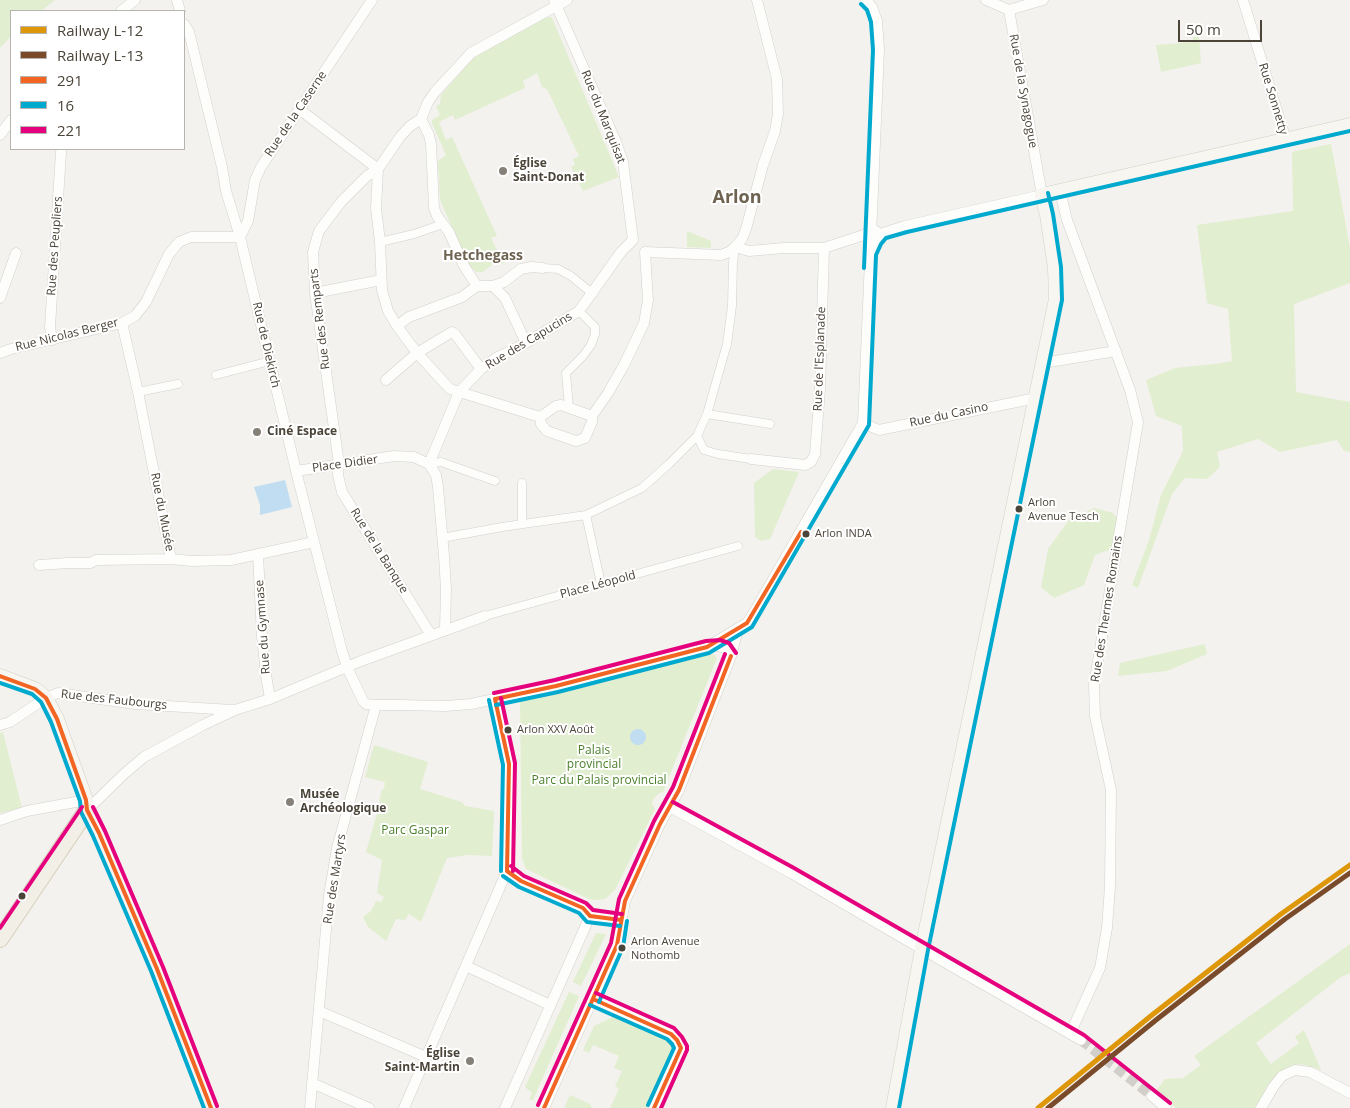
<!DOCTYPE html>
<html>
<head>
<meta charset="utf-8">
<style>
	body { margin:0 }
	#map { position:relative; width:1350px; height:1108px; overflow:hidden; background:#f4f2ee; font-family:"Open Sans",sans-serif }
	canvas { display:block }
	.legend { position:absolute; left:10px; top:10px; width:175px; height:140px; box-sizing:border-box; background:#fff; border:1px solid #b7b4b0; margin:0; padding:6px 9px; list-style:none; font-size:15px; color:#4b4439 }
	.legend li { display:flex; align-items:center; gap:10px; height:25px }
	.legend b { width:25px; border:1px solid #b7b4b0 }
	.scale { position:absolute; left:1178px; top:20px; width:84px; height:22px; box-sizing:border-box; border:2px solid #4b4439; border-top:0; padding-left:6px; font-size:15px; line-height:18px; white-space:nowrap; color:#4b4439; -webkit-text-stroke:4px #fff; paint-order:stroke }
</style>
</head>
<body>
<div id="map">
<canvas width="1350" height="1108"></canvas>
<ul class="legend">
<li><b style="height:6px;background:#dd9709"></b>Railway L-12</li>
<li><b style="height:6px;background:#7a4b2a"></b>Railway L-13</li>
<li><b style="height:6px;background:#f26522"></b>291</li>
<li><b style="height:6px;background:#00a9ce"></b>16</li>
<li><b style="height:6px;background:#e5007d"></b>221</li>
</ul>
<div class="scale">50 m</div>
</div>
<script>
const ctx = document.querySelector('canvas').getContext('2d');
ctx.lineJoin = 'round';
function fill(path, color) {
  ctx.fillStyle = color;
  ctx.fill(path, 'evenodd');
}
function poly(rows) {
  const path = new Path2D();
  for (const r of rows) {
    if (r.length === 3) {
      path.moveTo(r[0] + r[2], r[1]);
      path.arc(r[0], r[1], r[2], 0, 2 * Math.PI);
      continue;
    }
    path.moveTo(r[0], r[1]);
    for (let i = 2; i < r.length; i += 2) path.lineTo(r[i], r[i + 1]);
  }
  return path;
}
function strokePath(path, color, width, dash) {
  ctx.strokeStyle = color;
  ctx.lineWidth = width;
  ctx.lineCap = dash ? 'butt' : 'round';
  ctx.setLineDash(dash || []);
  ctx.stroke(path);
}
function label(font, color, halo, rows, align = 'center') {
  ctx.font = font + ' "Open Sans",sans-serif';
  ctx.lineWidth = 4;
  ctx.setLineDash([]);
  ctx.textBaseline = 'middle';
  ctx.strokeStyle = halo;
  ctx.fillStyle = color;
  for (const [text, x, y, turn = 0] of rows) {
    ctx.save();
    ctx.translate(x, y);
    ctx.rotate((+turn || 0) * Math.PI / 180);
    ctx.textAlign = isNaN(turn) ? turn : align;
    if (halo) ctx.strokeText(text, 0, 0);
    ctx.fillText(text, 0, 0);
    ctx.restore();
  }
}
fill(poly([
	[0,0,55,0,41,11,11,11,11,36,0,48],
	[544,17,551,17,553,20,619,177,583,191,571,167,575,165,573,159,579,156,547,89,542,87,537,73,523,81,525,88,455,120,453,115,439,122,446,140,452,137,497,236,491,238,500,257,506,255,508,261,501,264,495,262,483,272,476,272,468,264,440,200,438,161,446,155,432,123,432,120,440,115,436,106,440,104,441,95,473,58],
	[1199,36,1201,63,1161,72,1156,45,1193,42,1193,37],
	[1331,144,1350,248,1350,283,1294,304,1296,392,1350,402,1350,452,1344,451,1337,440,1280,452,1258,439,1217,452,1220,467,1207,479,1185,478,1172,494,1138,588,1132,585,1149,540,1161,495,1183,451,1182,426,1156,416,1146,380,1175,368,1215,364,1232,361,1228,309,1207,303,1197,225,1293,211,1292,152],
	[687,231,711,241,711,248,687,247],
	[773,469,799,472,770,539,761,541,755,537,754,483],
	[1094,508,1113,513,1118,520,1114,548,1095,555,1084,585,1054,598,1041,587,1048,549,1069,520],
	[1205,644,1207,654,1167,671,1118,676,1120,663],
	[714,654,717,658,663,792,659,793,653,800,652,804,655,809,615,890,605,899,597,900,589,899,526,869,522,858,520,701,621,676,621,675,635,671,642,671],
	[3,732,22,808,0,813,0,733],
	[374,745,428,762,420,789,462,802,465,806,494,811,492,856,468,855,447,858,421,922,409,914,405,920,396,919,386,941,368,927,363,917,371,911,376,901,381,902,384,897,377,893,382,860,366,852,380,803,379,802,382,789,384,789,385,782,365,777],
	[596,933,606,934,581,986,573,982],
	[1350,944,1350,973,1341,977,1256,1043,1271,1064,1299,1043,1295,1037,1304,1030,1321,1070,1302,1064,1292,1065,1281,1071,1270,1082,1255,1108,1176,1108,1156,1091,1165,1079,1183,1078,1201,1065,1194,1056],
	[569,992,579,996,533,1100,529,1100,532,1093,525,1087],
	[615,1016,670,1041,673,1049,647,1108,610,1108,619,1089,615,1086,622,1071,614,1068,619,1056,593,1045,589,1053,583,1050,594,1026],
	[570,1095,590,1104,592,1108,564,1108]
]), '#e1eecf');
fill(poly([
	[285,480,292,507,260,515,260,505,254,487],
	[638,737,8]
]), '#c0ddf1');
strokePath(poly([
	[1081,1040,1152,1096]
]), '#d2cfca', 10, [10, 5]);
const pedestrian = poly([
	[380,242,414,234,443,224],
	[543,268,558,269,571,276,593,294],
	[216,375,270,361],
	[138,392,178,384],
	[569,408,566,373,583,356,591,345,595,334,595,327,579,311],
	[707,414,770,424],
	[697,436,704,450,718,454,751,459],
	[429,464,441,462,495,481],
	[522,483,522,524],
	[586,515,601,584],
	[442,538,502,527,586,515,642,488,669,464,697,436,707,414,727,344,732,306,733,263,735,247],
	[485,616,738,546]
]);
const minor = poly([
	[177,0,180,11],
	[554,0,616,142,623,162,633,240],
	[986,0,1009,10],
	[1243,0,1286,140],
	[1009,10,1043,0],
	[121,11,135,0],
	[184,24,189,32,222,167,226,191,240,237,296,471,342,651,347,667,363,701,366,704,376,705,400,705,445,706,471,704,556,686,707,647,719,646,727,649,731,656],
	[299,109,378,169],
	[421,119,429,135,431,144,434,208,437,216,449,232,464,266,477,286],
	[0,135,11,120],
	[378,169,376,208,380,242,382,290,388,311,397,326,417,353,450,389,540,417],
	[1060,191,1067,220,1130,390,1138,422,1094,685,1095,716,1111,790,1110,886,1107,928,1100,968,1070,1034],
	[240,237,248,221,255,180,261,167,372,0],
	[735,247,749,251,784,248,824,248,876,231],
	[872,250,876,240,883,233,905,226,1042,195,1009,10],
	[645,252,721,255,729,252,735,247,742,239,746,229,763,165,775,131,778,114,777,79,757,0],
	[477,286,493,286,505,298,526,343],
	[493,286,504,282,521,269,532,267,543,268],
	[315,293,381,280],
	[0,298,16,253],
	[122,323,138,392,171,559],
	[397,326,409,317,462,297,477,286],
	[52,340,50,327,61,152],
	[0,353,11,349,122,323,135,316,146,302,169,254,179,242,191,237,240,237],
	[1043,363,1116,351],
	[386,380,417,353,452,332,455,334,481,369],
	[561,405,592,416,592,422,585,438,576,441,547,431,541,424,540,417,556,406,561,405],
	[592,416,608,393,624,365,644,323,648,300,645,252],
	[863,423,879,430,1036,398],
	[751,459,805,465,811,462,815,454,820,389,824,248],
	[429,464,459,392,481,369,496,358,526,343,579,311,621,252,633,240],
	[296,471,394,456,414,457,429,464,436,475,438,487,444,556,446,589,445,629],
	[258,554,262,636,266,675,270,699],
	[39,565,68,563,90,563,96,560,171,559,192,561,231,560,314,542],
	[431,635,342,492,338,475,339,464,315,293,313,252,319,231,341,202,367,176,378,169,400,137,410,126,421,119,428,102,435,92,471,53,567,0],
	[710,645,747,623,753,614,863,423,879,50,877,21,872,7,866,0],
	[0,725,10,722,46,698,58,693,135,704,232,710],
	[670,807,791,873,939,959,1081,1040],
	[87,810,124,774,144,757,203,725,235,710,270,699,361,661,485,616],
	[0,820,27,811,86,800],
	[507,871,521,881,583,908,590,916,621,920],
	[466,966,550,1005],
	[593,999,671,1034,677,1040,681,1048,654,1108],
	[319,1011,426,1057],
	[312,1083,369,1108],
	[1152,1096,1166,1108],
	[310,1108,329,896,337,848,376,705],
	[404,1108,507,871,509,764,501,724,495,699],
	[505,1108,590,916],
	[544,1108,617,945,625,901,660,824,679,790,731,656,738,629],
	[1261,1108,1274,1086,1282,1076,1295,1070,1310,1072,1350,1093]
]);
const secondary = poly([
	[0,676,35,689,46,698,57,719,86,800,87,810,99,833,157,969,211,1108],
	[893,1108,922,949,1056,299,1055,268,1047,215,1042,195,1350,125]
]);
const primary = poly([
	[0,939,87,810]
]);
strokePath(pedestrian, '#d2d0cb', 9);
strokePath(minor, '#d2d0cb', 11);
strokePath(secondary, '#d3cfc5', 15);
strokePath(primary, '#d6cebb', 18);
strokePath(pedestrian, '#fdfdfc', 8);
strokePath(minor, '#fdfdfc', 10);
strokePath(secondary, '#f7f6f1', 14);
strokePath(primary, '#f2efe6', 16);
strokePath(poly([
	[0,676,35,689,46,698,57,719,86,800,87,810,99,833,157,969,211,1108],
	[495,699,556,686,707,647,747,623,801,532],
	[495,699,509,764,507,871],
	[507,871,521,881,583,908,590,916,621,920],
	[593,999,671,1034,677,1040,681,1048,654,1108],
	[544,1108,617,945,625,901,660,824,679,790,731,656]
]), '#f26522', 4);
strokePath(poly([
	[861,4,867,10,871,22,873,50,864,268],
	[0,683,32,694,41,702,51,722,80,801,81,812,93,836,151,971,204,1108],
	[489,700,503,765,501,871],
	[496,705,558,692,709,653,752,627,869,425,876,255,881,244,886,238,907,232,1350,131],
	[503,876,519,887,579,913,587,922,620,926],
	[599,1002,623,947,627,921],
	[590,1005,667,1039,672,1044,674,1048,648,1105],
	[899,1108,928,950,1062,300,1061,267,1053,214,1048,193]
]), '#00a9ce', 4);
strokePath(poly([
	[494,693,555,680,706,641,720,640,729,643,736,653],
	[501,698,515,763,513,871],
	[673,802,794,868,1084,1035,1170,1103],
	[93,807,105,831,163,967,217,1106],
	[511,866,524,876,586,903,593,910,622,914],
	[0,928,82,807],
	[596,993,674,1028,682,1037,687,1046,687,1050,661,1108],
	[538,1105,611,943,619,899,654,821,673,787,725,654]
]), '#e5007d', 4);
strokePath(poly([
	[1038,1108,1152,1015,1281,914,1350,865]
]), '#dd9709', 5);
strokePath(poly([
	[1048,1108,1156,1020,1285,919,1350,873]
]), '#7a4b2a', 5);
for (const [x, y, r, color] of [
	[503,171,5,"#868178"],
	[257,432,5,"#868178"],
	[1019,509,4.5,"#4b4439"],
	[806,534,4.5,"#4b4439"],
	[508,730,4.5,"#4b4439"],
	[290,802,5,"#868178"],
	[22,896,4.5,"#4b4439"],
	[622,948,4.5,"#4b4439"],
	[470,1061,5,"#868178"]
]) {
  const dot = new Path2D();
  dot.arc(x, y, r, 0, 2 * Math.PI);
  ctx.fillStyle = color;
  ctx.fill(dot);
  strokePath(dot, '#fff', 2);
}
label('11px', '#4b4439', '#fff', [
	["Arlon",1028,503],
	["Avenue Tesch",1028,517],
	["Arlon INDA",815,534],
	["Arlon XXV Août",517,730],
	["Arlon Avenue",631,942],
	["Nothomb",631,956]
], 'left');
label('12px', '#4b4439', '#fff', [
	["Rue de la Synagogue",1023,91,80],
	["Rue Sonnetty",1273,99,73],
	["Rue de la Caserne",296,114,-56],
	["Rue du Marquisat",603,117,68],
	["Rue des Peupliers",55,246,-86],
	["Rue des Remparts",320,319,-97],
	["Rue Nicolas Berger",67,335,-14],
	["Rue des Capucins",529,341,-31],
	["Rue de Diekirch",266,345,77],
	["Rue de l'Esplanade",820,359,-88],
	["Rue du Casino",949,415,-12],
	["Place Didier",345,464,-8],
	["Rue du Musée",162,512,79],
	["Rue de la Banque",379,551,58],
	["Place Léopold",598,585,-15],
	["Rue des Thermes Romains",1107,609,-81],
	["Rue du Gymnase",263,627,-94],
	["Rue des Faubourgs",114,700,6],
	["Rue des Martyrs",335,879,-81]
]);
label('bold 12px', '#4b4439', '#fff', [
	["Église",513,164],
	["Saint-Donat",513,178],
	["Ciné Espace",267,432],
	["Musée",300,795],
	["Archéologique",300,809],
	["Église",460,1054,"right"],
	["Saint-Martin",460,1068,"right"]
], 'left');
label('12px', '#4a7f2a', '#fff', [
	["Palais",594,751],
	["provincial",594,765],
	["Parc du Palais provincial",599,781],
	["Parc Gaspar",415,831]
]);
label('bold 14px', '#6e6250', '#fff', [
	["Hetchegass",483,256]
]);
label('bold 18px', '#6e6250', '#fff', [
	["Arlon",737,198]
]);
</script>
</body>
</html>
